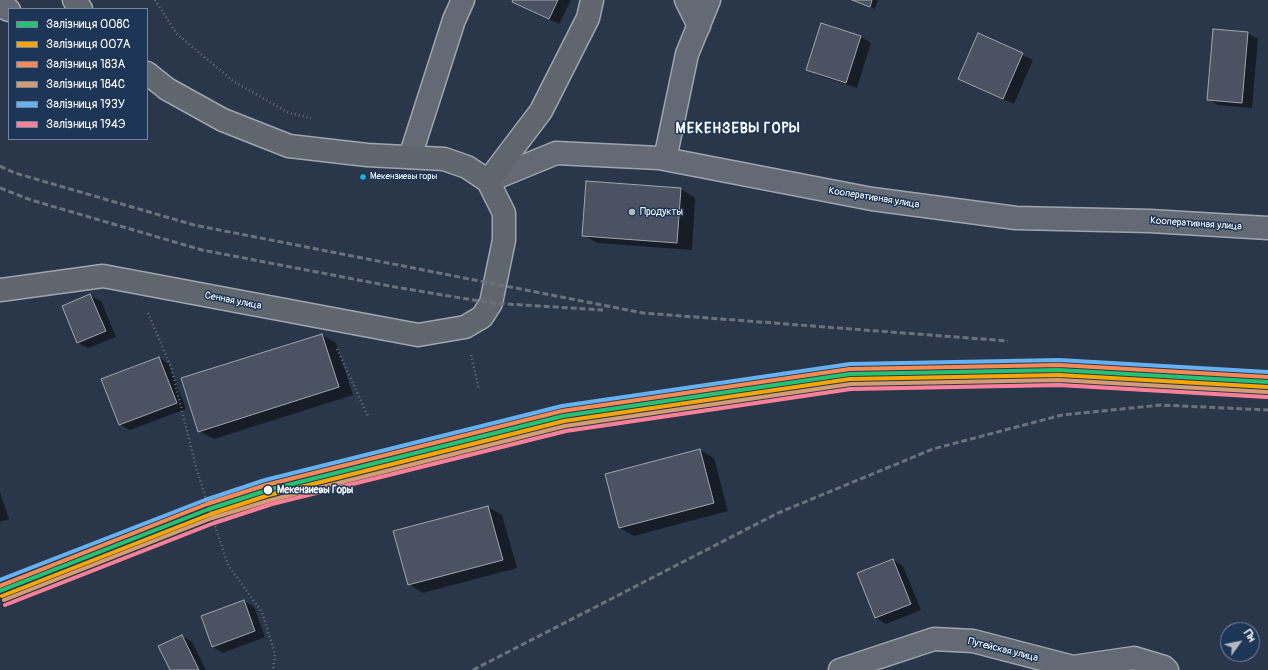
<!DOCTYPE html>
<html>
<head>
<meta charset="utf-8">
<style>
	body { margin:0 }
	#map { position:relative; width:1268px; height:670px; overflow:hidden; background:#2a374a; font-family:Pangolin,sans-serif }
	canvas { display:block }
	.legend { position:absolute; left:8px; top:8px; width:140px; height:132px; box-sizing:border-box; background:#1d3557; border:1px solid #77869a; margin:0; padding:5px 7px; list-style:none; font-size:12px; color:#fff }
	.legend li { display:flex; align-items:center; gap:8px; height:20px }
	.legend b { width:20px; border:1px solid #77869a }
	.north { position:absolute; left:1220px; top:622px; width:40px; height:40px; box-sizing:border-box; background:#1d3557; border:1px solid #77869a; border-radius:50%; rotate:57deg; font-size:11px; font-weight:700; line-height:16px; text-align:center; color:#fff }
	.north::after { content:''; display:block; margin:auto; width:14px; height:18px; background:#b4b9c0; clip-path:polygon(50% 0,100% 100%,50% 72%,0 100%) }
</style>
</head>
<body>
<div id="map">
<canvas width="1268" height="670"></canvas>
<ul class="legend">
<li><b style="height:5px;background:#26c172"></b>Залізниця 008С</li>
<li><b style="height:5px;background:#f7a600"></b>Залізниця 007А</li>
<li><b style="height:5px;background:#f98a56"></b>Залізниця 183А</li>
<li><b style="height:5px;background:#d39c74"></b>Залізниця 184С</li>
<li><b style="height:5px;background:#66b1f2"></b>Залізниця 193У</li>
<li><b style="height:5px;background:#ff8098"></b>Залізниця 194Э</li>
</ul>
<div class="north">Пн</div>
</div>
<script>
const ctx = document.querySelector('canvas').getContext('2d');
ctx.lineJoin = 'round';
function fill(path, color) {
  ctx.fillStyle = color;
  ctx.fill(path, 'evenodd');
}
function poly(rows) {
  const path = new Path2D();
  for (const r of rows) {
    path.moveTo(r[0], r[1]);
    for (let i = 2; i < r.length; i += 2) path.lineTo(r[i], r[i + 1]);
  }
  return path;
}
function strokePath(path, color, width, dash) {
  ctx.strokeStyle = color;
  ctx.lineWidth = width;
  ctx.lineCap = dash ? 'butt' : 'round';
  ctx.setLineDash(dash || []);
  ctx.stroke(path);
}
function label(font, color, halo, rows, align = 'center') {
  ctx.font = font + ' Pangolin,sans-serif';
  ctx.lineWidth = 3;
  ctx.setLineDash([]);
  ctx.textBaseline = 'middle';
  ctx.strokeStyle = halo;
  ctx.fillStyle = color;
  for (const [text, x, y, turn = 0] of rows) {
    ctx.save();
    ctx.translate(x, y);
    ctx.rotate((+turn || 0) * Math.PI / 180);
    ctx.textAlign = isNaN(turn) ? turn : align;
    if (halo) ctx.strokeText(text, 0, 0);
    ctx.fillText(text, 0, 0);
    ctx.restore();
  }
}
fill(poly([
	[514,0,571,0,559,24,523,7,513,1],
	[852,0,878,0,875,9],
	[822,24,861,37,871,43,857,88,817,75,807,69],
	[1214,30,1248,33,1258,39,1252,108,1218,105,1208,99],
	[979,34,1033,60,1014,104,959,79],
	[681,189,695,198,692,250,598,243,583,235],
	[90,296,101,301,116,337,88,348,78,343],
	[322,335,336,343,353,395,214,439,199,431],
	[159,358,169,364,186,409,130,430,119,424],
	[700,450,714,458,728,511,634,536,620,528],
	[0,492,9,519,0,522],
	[488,507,502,515,517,568,423,593,409,584],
	[893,560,903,566,921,610,886,624,876,618,858,574],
	[244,601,254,607,265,637,223,653,213,647,203,617],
	[182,636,192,642,206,670,171,670]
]), '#0007');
const building = poly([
	[513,0,558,0,549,19,512,2,513,0],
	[852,0,872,0,870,7,852,0],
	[821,23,861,36,846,83,806,70,821,23],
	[1213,29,1248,32,1242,103,1207,100,1213,29],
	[978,33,1023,53,1003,99,958,79,978,33],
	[586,181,681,188,677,243,582,236,586,181],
	[90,294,106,331,77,343,62,306,90,294],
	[322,334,339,387,198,432,181,378,322,334],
	[159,357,177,403,119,425,101,379,159,357],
	[700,449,714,503,619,528,605,474,700,449],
	[488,506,503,560,408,585,393,531,488,506],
	[893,559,911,604,875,618,857,573,893,559],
	[244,600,255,631,212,647,201,616,244,600],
	[182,635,199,670,170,670,158,646,182,635]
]);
fill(building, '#4b5363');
strokePath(building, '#9fa5ae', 1);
const minor = poly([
	[686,0,699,26],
	[0,6,9,10],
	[410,157,454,20,463,0],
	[665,159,687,54,709,0],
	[488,181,556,153,659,158,872,199,1016,218,1150,221,1268,228],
	[840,670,934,639,973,641,1073,667,1134,658,1164,667,1167,670]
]);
const major = poly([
	[74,0,81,9],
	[488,181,541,111,588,18,592,0],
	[0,290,103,276,418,335,465,327,482,317,491,303,504,240,504,213,488,181,467,167,444,159,367,155,289,146,223,120,167,89,147,73]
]);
strokePath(minor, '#9fa5ae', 25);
strokePath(major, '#9fa5ae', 25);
strokePath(poly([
	[155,0,177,34,233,81,289,113,311,118],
	[148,313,171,367,197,471,228,565,262,612,275,654,273,670],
	[337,349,368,416],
	[471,355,479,390]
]), '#6a727c', 2.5, [1, 3]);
strokePath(minor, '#636a74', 22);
strokePath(major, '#60666e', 22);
strokePath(poly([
	[0,166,15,173,194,225,643,313,1008,341],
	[0,188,31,200,202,250,395,287,491,303,603,310],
	[473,670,778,513,933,449,1062,415,1161,405,1268,410]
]), '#6a727c', 3, [6, 3]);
strokePath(poly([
	[0,591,209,509,268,490,563,416,850,374,1059,370,1268,382]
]), '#26c172', 4);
strokePath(poly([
	[2,596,211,514,269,495,564,421,850,379,1059,375,1268,387]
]), '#f7a600', 4);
strokePath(poly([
	[0,586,207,504,266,485,562,411,850,369,1059,365,1268,377]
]), '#f98a56', 4);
strokePath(poly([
	[4,600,212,518,271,500,565,426,851,384,1059,380,1267,392]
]), '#d39c74', 4);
strokePath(poly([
	[0,580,205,500,265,480,562,406,850,364,1059,360,1268,372]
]), '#66b1f2', 4);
strokePath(poly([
	[5,605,214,523,272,504,566,431,851,389,1059,385,1267,397]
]), '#ff8098', 4);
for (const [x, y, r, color] of [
	[363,177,3.5,"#1ab6d8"],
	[632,212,4,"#b4b9c0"],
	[268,490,5,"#fff"]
]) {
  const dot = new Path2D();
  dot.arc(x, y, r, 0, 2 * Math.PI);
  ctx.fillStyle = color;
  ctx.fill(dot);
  strokePath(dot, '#1d3557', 1.5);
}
label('9px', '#fff', '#1d3557', [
	["Мекензиевы горы",370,177]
], 'left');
label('10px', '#fff', '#1d3557', [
	["Кооперативная улица",874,198,9],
	["Кооперативная улица",1196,224,4],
	["Сенная улица",233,301,11],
	["Путейская улица",1003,650,14]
]);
label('10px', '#fff', '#1d3557', [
	["Продукты",640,212]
], 'left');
label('bold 10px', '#fff', '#1d3557', [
	["Мекензиевы Горы",277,490]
], 'left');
ctx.letterSpacing = '1px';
label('bold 14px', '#fff', '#1d3557', [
	["МЕКЕНЗЕВЫ ГОРЫ",738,129]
]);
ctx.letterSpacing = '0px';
</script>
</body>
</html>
